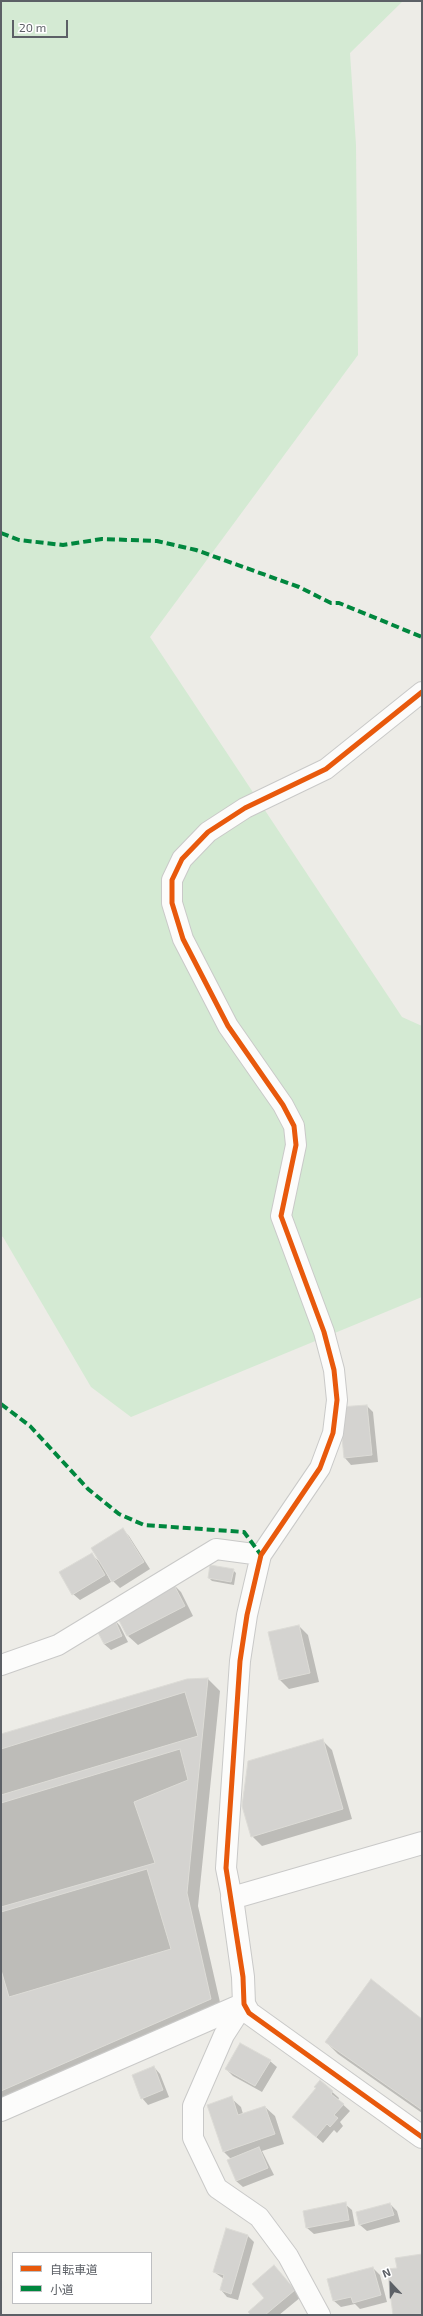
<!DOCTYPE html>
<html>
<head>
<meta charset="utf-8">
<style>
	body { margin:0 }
	#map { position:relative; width:423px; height:2316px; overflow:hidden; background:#edece7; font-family:"Exo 2","Noto Sans JP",sans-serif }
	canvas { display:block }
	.frame { position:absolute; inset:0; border:2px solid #5c6066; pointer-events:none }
	.legend { position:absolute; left:12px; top:2252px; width:140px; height:52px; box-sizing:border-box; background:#fff; border:1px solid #bebfc2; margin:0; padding:5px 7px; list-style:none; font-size:12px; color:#5c6066 }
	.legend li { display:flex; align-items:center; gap:8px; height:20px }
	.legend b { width:20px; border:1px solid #bebfc2 }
	.north { position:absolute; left:371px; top:2264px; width:40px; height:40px; -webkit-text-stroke:3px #fff; paint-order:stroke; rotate:338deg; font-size:11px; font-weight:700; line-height:16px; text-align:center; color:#5c6066 }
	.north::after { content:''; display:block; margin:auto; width:14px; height:18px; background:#5c6066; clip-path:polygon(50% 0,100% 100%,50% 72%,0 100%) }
	.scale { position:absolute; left:12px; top:20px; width:56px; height:18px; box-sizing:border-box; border:2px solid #5c6066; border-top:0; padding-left:5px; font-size:12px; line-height:14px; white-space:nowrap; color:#5c6066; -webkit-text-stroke:3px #fff; paint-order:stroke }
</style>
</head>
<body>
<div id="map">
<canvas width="423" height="2316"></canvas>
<div class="frame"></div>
<ul class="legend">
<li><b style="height:5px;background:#e8590c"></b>自転車道</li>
<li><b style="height:5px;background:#00873e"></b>小道</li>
</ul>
<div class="north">N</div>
<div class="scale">20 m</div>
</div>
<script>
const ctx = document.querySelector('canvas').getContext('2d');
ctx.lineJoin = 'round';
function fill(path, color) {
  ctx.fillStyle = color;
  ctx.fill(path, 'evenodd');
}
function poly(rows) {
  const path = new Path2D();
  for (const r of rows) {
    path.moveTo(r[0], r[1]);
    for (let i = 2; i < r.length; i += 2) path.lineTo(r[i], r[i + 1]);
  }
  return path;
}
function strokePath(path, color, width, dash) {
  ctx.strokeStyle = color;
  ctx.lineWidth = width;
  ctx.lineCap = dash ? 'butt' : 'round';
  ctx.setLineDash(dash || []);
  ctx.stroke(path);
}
fill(poly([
	[1,1,403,1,350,53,356,145,358,355,150,637,402,1017,422,1026,422,1297,131,1417,91,1387,3,1237,1,1236]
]), '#d4ead3');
fill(poly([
	[367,1406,373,1412,378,1462,351,1465,345,1458,340,1408],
	[123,1530,129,1536,150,1569,120,1588,113,1581],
	[92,1555,101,1563,111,1582,80,1600,73,1594],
	[233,1570,236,1573,234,1585,212,1581,209,1578],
	[171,1582,181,1592,193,1616,138,1645,128,1636,115,1612],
	[114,1619,120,1626,128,1642,111,1650,104,1644],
	[299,1626,308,1635,319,1682,289,1689,280,1680,269,1632],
	[208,1679,220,1691,198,1906,222,2011,1,2108,1,1735],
	[322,1740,332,1750,352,1819,262,1846,252,1836],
	[422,2020,422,2113,338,2054,326,2042],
	[270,2061,277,2067,262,2092,233,2076,226,2069],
	[154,2067,160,2074,169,2097,148,2105,142,2098],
	[320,2081,339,2098,338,2100,350,2111,340,2122,343,2126,337,2133,334,2130,323,2143,293,2117,317,2088],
	[231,2098,241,2107,243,2114,265,2107,275,2116,284,2144,262,2151,274,2175,243,2187,236,2181,231,2159,224,2152,208,2106],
	[345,2204,352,2210,355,2226,314,2234,307,2228],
	[390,2204,397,2211,400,2222,367,2231,360,2225],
	[247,2235,254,2242,238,2300,227,2297,221,2290,224,2279,214,2272],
	[422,2255,422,2315,394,2315,388,2270,398,2269],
	[373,2268,380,2275,387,2302,360,2309,355,2304,341,2307,334,2301],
	[280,2273,301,2297,279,2315,252,2315,265,2299]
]), '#0003');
const building = poly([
	[367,1405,372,1455,344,1458,339,1407,367,1405],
	[123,1528,144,1562,112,1582,91,1548,123,1528],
	[92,1553,105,1575,72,1595,59,1572,92,1553],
	[210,1565,234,1569,231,1582,208,1578,210,1565],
	[172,1581,185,1606,127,1636,114,1611,172,1581],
	[114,1618,122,1636,104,1644,95,1627,114,1618],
	[299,1625,310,1673,279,1680,268,1632,299,1625],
	[208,1678,187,1893,211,1999,1,2091,1,1734,187,1679,208,1678],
	[185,1692,198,1736,1,1795,1,1749,185,1692],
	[323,1739,343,1809,251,1837,242,1806,248,1761,323,1739],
	[180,1749,188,1780,134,1802,155,1863,1,1907,1,1803,180,1749],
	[147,1869,171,1949,9,1997,1,1970,1,1912,147,1869],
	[371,1979,422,2019,422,2110,325,2042,371,1979],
	[240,2043,271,2060,255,2086,225,2069,240,2043],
	[154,2066,163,2090,141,2099,132,2075,154,2066],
	[320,2080,333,2091,331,2094,344,2104,334,2115,338,2118,330,2127,327,2124,316,2137,292,2117,316,2088,314,2087,320,2080],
	[232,2096,238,2115,265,2106,275,2134,223,2152,207,2105,232,2096],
	[259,2147,268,2168,236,2181,227,2160,259,2147],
	[346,2202,349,2220,306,2228,303,2211,346,2202],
	[390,2203,394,2215,359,2225,356,2212,390,2203],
	[226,2228,248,2235,231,2294,220,2290,224,2275,213,2272,226,2228],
	[422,2254,422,2314,393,2315,387,2269,397,2268,395,2258,422,2254],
	[274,2265,295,2290,265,2315,251,2315,248,2312,264,2298,252,2284,274,2265],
	[373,2267,381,2295,353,2303,351,2297,333,2301,327,2279,373,2267]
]);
fill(building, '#d4d3d0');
strokePath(building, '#dcdbd6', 1);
const minor = poly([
	[1,1665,58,1645,216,1549,261,1555],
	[232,1898,226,1868,240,1661,247,1615,261,1555,320,1468,333,1433,337,1400,334,1370,324,1332,281,1216,296,1145,294,1126,283,1105,228,1026,183,939,172,903,172,880,182,859,208,832,245,808,326,769,422,692],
	[244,2004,224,2035,193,2106,193,2138,217,2188,259,2217,288,2256,320,2315]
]);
const tertiary = poly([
	[422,1843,232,1898,243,1977,244,2004,249,2013,422,2137],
	[1,2110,244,2004]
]);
strokePath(minor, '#c9c9c8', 22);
strokePath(tertiary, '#c9c9c8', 24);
strokePath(minor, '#fcfcfb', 20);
strokePath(tertiary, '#fcfcfb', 22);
strokePath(poly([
	[1,533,19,540,63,545,102,539,157,541,196,550,299,587,331,603,339,603,422,637],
	[1,1404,30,1426,88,1489,119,1514,144,1525,244,1532,261,1555]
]), '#00873e', 4, [8, 4]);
strokePath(poly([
	[422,692,326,769,245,808,208,832,182,859,172,880,172,903,183,939,228,1026,283,1105,294,1126,296,1145,281,1216,324,1332,334,1370,337,1400,333,1433,320,1468,261,1555,247,1615,240,1661,226,1868,243,1977,244,2004,249,2013,422,2137]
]), '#e8590c', 5);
</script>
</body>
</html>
